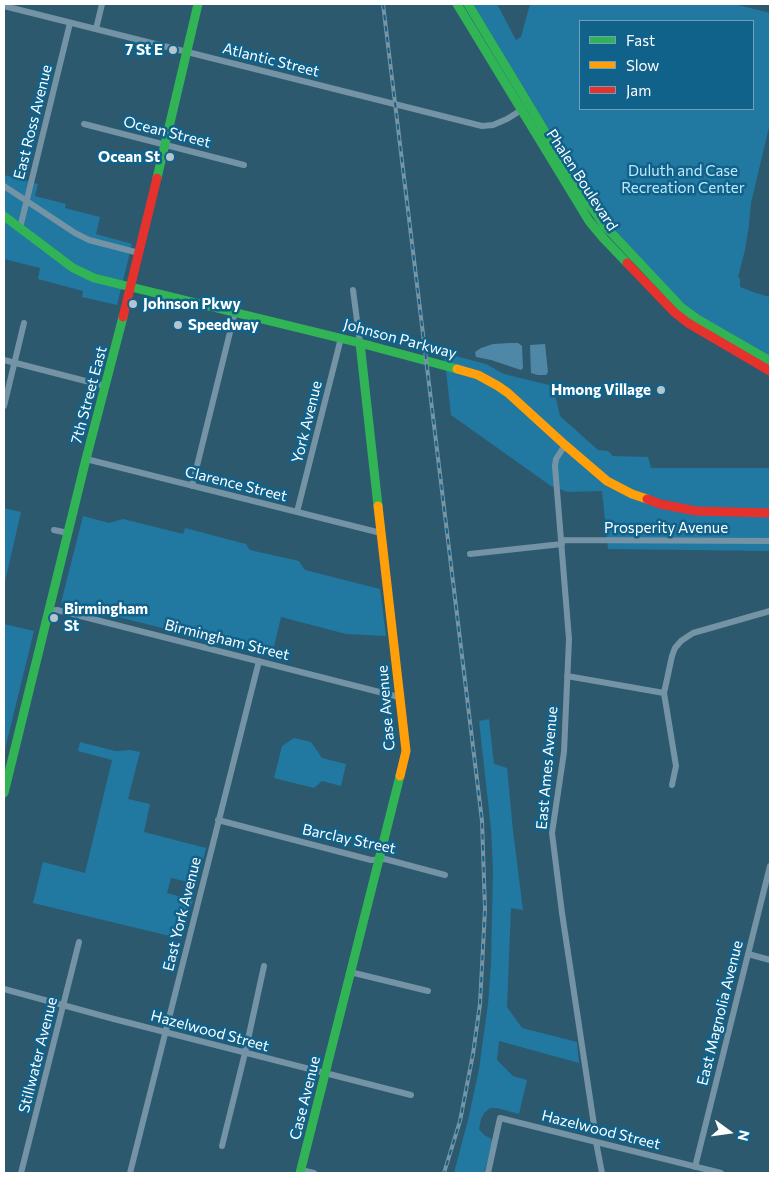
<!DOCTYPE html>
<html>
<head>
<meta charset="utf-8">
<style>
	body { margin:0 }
	#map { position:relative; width:774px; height:1177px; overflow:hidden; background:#2d596f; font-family:Commissioner,sans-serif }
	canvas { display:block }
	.frame { position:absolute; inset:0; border:5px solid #fff; pointer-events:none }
	.legend { position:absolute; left:579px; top:20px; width:175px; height:90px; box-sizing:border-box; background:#11628b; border:1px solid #70a1b9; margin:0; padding:6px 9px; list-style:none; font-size:15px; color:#fff }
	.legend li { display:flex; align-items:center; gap:10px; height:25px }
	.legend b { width:25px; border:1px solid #70a1b9 }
	.north { position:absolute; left:704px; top:1107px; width:50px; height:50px; -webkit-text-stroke:4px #11628b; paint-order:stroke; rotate:104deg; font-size:14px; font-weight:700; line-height:20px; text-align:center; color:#fff }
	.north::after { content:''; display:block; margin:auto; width:18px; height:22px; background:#fff; clip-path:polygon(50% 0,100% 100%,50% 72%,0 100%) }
</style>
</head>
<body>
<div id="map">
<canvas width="774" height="1177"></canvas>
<div class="frame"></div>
<ul class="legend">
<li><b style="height:6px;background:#30b455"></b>Fast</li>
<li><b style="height:6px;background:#ff9f0a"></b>Slow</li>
<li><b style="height:6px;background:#e5322d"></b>Jam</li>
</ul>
<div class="north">N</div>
</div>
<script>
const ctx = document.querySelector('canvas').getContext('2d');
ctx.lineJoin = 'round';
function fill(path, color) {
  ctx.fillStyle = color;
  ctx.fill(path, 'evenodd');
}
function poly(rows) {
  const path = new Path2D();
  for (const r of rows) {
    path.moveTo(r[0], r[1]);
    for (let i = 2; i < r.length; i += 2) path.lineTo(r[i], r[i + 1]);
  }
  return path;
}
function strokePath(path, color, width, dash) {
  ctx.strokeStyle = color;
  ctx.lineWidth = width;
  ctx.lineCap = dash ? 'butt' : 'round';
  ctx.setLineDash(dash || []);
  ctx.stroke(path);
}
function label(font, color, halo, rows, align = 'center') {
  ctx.font = font + ' Commissioner,sans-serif';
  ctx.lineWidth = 5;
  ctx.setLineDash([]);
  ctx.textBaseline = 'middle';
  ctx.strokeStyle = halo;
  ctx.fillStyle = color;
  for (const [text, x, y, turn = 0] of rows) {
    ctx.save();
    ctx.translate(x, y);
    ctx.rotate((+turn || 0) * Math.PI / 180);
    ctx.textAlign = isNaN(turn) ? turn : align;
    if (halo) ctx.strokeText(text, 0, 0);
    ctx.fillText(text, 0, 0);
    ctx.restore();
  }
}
fill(poly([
	[473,4,497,4,516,40,521,37,530,4,734,4,770,13,770,123,751,203,749,225,745,250,738,277,740,279,740,287,756,293,770,297,770,356,698,315,687,307,609,225,596,207],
	[580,21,753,21,753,109,580,109],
	[4,175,38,184,35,196,66,204,65,208,100,217,96,234,132,244,117,305,82,297,83,291,38,279,40,268,4,259],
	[444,353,486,364,504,374,553,386,560,416,598,450,608,451,613,456,648,457,651,468,770,468,770,551,608,549,602,491,568,492,551,486,451,415],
	[4,508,21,512,4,586],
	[83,516,109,523,123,519,183,534,185,528,246,544,250,550,299,561,305,570,380,589,386,636,346,634,281,617,272,655,61,603],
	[4,624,34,631,4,753],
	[489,719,494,764,507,768,513,831,523,910,511,908,507,1007,522,1028,577,1042,579,1063,499,1041,497,1060,513,1076,527,1080,519,1114,497,1108,490,1108,484,1113,481,1119,479,1129,484,1135,490,1138,493,1141,484,1173,454,1173,469,1116,479,1069,488,1004,491,964,493,871,491,829,479,721],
	[294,738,311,742,322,758,346,764,341,786,322,781,314,788,274,778,282,746],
	[80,742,115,751,120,751,130,750,140,752,128,799,150,804,144,832,206,848,197,884,171,878,167,893,193,900,182,939,33,903,43,862,85,873,112,760,78,751]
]), '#2178a1');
fill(poly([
	[510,343,518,343,522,346,523,368,521,370,491,360,476,357,475,352,481,348,493,344],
	[545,344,548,372,546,375,538,375,531,373,530,345]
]), '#4e88a6');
strokePath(poly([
	[4,6,482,126,493,125,507,119,523,109],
	[96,29,102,4],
	[84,124,244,165],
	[4,186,75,233,89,240,139,253],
	[20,228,70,23],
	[353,290,360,343],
	[4,360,105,386],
	[4,406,24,323],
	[565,445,556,459,555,466,569,639,564,752,552,833,562,913,594,1125],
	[86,459,381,533],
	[192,486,235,312],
	[297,512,341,338],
	[54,530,68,533],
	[561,540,770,541],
	[470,554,562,544],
	[48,611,57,610,399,697],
	[567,676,664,693],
	[672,785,676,766,664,693,672,656,675,648,681,641,693,633,770,611],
	[218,820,371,860,385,859,445,875],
	[748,954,770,960],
	[350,972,428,991],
	[4,989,114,1019,411,1095],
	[596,1142,602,1173],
	[222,1146,245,1053,264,966],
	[695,1167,770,866],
	[301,1170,314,1173],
	[21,1173,79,942],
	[130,1173,259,661],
	[488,1173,500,1118,721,1173]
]), '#7494a5', 6);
strokePath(poly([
	[457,4,589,221,604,239,627,263],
	[468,4,587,201,604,225,682,308,697,319,770,361],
	[157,178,198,4],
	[4,216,73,268,94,278,360,343,457,369],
	[360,343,378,506],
	[4,793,86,459,123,317],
	[300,1173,400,776]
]), '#30b455', 9);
strokePath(poly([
	[457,369,478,375,498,386,508,393,565,445,607,481,632,494,647,499],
	[378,506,406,751,400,776]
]), '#ff9f0a', 9);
strokePath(poly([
	[627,263,674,312,688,323,770,371],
	[123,317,157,178],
	[647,499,660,504,696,511,770,513]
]), '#e5322d', 9);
const rail = poly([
	[383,4,482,821,485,909,480,1004,473,1054,460,1121,444,1173]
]);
strokePath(rail, '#7794a3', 4);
strokePath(rail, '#11628b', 2, [5.5]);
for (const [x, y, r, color] of [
	[173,50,5,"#b6c5cd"],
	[170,157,5,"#b6c5cd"],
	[133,304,5,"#b6c5cd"],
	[178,325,5,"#b6c5cd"],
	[661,390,5,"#b6c5cd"],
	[54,618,5,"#b6c5cd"]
]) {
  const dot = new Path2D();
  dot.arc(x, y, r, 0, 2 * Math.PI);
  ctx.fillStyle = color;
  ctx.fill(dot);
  strokePath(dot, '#11628b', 2);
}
label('bold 15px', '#fff', '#11628b', [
	["7 St E",163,50],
	["Ocean St",160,157],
	["Johnson Pkwy",143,304,"left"],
	["Speedway",188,325,"left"],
	["Hmong Village",651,390],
	["Birmingham",64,609,"left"],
	["St",64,626,"left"]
], 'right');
label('15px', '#fff', '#11628b', [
	["Atlantic Street",271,60,14],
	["East Ross Avenue",33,122,-76],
	["Ocean Street",167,132,14],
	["Phalen Boulevard",582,180,57],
	["Johnson Parkway",400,339,15],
	["7th Street East",89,395,-75],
	["York Avenue",307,422,-76],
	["Clarence Street",236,484,14],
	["Prosperity Avenue",666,528],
	["Birmingham Street",227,640,14],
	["Case Avenue",386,708,-95],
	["East Ames Avenue",547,768,-85],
	["Barclay Street",349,839,12],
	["East York Avenue",182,914,-76],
	["East Magnolia Avenue",720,1013,-76],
	["Hazelwood Street",210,1031,15],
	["Stillwater Avenue",38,1055,-76],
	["Case Avenue",305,1098,-76],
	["Hazelwood Street",601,1130,14]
]);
label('15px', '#bee9fd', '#11628b', [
	["Duluth and Case",683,171],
	["Recreation Center",683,188]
]);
</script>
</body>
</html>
